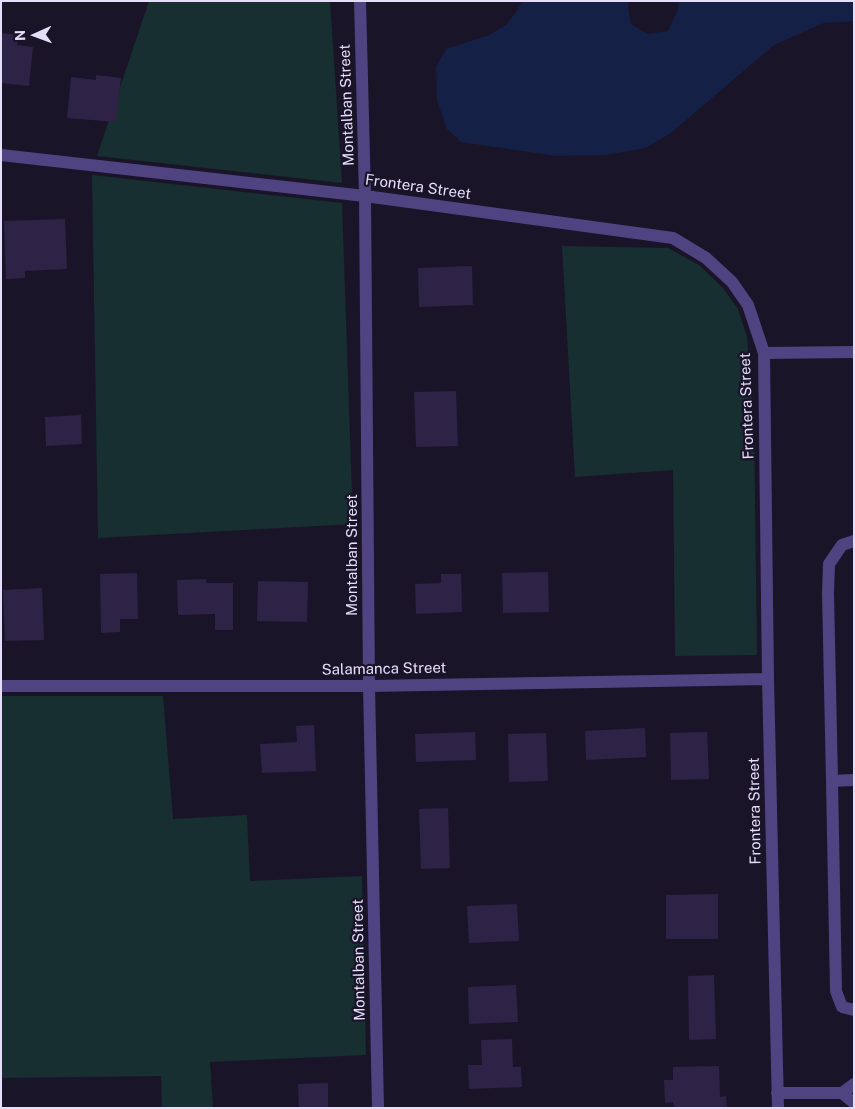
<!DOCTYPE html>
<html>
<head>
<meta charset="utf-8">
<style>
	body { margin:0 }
	#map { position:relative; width:855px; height:1109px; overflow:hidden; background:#1a1428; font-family:"Public Sans",sans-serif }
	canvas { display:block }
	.frame { position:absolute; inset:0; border:2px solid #e5defb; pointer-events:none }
	.north { position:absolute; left:10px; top:10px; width:50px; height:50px; -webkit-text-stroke:4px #1a1428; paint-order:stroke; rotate:268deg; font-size:14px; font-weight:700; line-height:20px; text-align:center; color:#e5defb }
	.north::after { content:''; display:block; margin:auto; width:18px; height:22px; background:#e5defb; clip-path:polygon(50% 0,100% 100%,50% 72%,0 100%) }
</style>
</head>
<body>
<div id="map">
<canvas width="855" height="1109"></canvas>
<div class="frame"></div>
<div class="north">N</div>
</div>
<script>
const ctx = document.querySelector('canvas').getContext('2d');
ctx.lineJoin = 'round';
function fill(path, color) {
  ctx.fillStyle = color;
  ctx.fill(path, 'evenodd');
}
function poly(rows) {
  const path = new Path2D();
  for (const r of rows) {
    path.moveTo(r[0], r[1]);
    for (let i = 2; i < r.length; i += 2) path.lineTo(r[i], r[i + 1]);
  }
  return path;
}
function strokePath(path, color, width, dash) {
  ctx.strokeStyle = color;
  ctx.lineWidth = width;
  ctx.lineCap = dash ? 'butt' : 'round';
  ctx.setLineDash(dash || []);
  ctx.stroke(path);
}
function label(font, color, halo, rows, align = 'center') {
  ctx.font = font + ' "Public Sans",sans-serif';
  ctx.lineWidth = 4.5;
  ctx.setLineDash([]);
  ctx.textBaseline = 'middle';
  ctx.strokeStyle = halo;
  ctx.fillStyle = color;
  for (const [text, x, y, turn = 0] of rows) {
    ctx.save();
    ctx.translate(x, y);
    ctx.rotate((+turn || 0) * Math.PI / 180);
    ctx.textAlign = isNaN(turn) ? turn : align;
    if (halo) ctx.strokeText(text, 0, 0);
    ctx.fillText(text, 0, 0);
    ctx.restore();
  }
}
fill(poly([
	[149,1,330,1,342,183,97,156],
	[92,175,342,203,353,524,98,538],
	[562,246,668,248,699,265,723,288,738,309,747,337,754,426,757,655,675,656,673,470,575,477],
	[1,696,163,696,173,819,247,815,250,881,362,876,366,1055,210,1062,213,1108,162,1108,161,1076,1,1078]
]), '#172f31');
fill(poly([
	[522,1,629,1,628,8,631,24,647,34,668,31,678,9,679,1,854,1,854,21,824,23,774,45,671,133,646,148,606,155,556,156,461,142,447,129,437,100,436,67,446,49,489,35,506,25,517,11]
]), '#142046');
fill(poly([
	[1,33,18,35,17,45,33,47,29,86,1,83],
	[96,75,121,78,116,122,67,118,71,77,96,80],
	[65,219,67,269,25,271,25,278,6,279,4,221],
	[472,266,473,305,419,307,418,268],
	[456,391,458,446,416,447,414,392],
	[81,415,82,444,46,446,45,417],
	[548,572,549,612,503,613,502,573],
	[137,573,138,619,120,619,120,632,101,633,100,574],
	[441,574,461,574,462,612,416,614,415,584,441,583],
	[206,579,206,583,233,583,233,630,215,630,215,614,178,615,177,580],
	[258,581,308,582,307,622,257,621],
	[42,588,44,640,5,641,3,590],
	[314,725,316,771,262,773,260,744,297,742,296,726],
	[645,728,646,757,586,760,585,731],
	[475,732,476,760,416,762,415,734],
	[707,732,709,779,671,780,670,733],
	[546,733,548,781,509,782,508,734],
	[448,808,450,868,421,869,419,809],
	[718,894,718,939,666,939,666,895],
	[517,904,519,941,469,943,467,906],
	[714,975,716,1039,689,1040,688,976],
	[516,985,518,1022,469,1024,468,987],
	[512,1039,513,1067,521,1067,522,1087,469,1089,468,1065,482,1065,481,1040],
	[719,1066,720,1097,726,1096,727,1108,674,1108,673,1102,665,1103,664,1080,673,1080,673,1067],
	[328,1083,328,1108,299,1108,298,1084]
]), '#2e2247');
strokePath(poly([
	[360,1,365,196,369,686,378,1108],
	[1,155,365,196,673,238,706,258,732,282,748,305,764,353,768,679,778,1108],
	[764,353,854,352],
	[1,686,369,686,768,679],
	[854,780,832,781,836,991,842,1007,854,1010],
	[832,781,828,593,829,564,842,545,854,541],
	[777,1093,842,1093,854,1084],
	[842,1093,854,1103]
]), '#4f4481', 12);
label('15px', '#e5defb', '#1a1428', [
	["Montalban Street",347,105,-92],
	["Frontera Street",418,187,8],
	["Frontera Street",747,406,-92],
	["Montalban Street",352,555,-90],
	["Salamanca Street",384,669,-1],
	["Frontera Street",755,811,-91],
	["Montalban Street",359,960,-91]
]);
</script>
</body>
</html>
